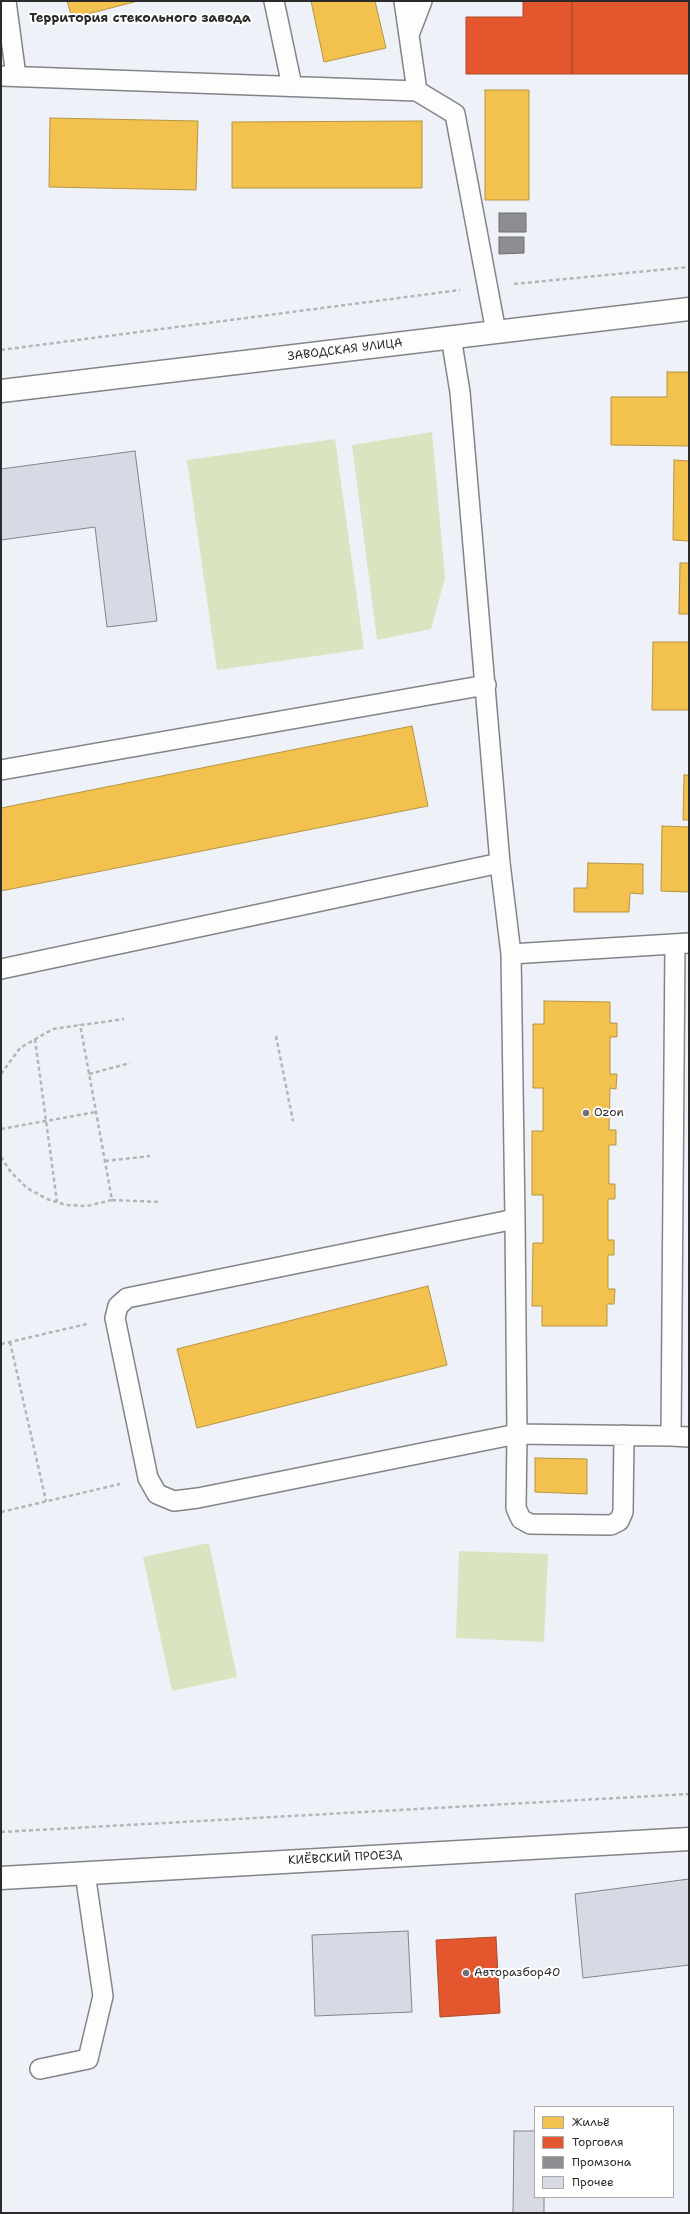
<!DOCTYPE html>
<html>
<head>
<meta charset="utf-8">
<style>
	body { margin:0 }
	#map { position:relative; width:690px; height:2214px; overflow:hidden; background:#eff1f9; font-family:"Shantell Sans",sans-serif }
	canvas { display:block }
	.frame { position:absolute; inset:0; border:2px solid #2b2b2b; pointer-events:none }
	.legend { position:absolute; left:534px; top:2106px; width:140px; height:92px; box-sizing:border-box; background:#fff; border:1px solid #aaa; margin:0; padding:5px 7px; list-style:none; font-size:12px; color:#2b2b2b }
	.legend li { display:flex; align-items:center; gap:8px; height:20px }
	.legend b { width:20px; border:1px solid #aaa }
</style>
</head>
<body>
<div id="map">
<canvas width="690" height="2214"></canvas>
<div class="frame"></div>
<ul class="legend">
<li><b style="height:11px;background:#f2c14e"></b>Жильё</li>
<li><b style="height:11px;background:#e4572e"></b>Торговля</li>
<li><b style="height:11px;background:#8d8d92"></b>Промзона</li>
<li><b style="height:11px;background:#d7d9e5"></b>Прочее</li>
</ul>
</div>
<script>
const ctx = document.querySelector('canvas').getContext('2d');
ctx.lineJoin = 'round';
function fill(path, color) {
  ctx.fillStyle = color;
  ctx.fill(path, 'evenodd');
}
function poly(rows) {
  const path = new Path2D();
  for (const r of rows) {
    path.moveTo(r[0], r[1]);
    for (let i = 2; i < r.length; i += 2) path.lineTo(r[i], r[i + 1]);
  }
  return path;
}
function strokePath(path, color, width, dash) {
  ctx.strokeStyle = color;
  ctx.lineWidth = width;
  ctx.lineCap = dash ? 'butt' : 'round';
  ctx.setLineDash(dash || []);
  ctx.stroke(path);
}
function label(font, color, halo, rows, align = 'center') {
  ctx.font = font + ' "Shantell Sans",sans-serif';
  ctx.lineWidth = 4;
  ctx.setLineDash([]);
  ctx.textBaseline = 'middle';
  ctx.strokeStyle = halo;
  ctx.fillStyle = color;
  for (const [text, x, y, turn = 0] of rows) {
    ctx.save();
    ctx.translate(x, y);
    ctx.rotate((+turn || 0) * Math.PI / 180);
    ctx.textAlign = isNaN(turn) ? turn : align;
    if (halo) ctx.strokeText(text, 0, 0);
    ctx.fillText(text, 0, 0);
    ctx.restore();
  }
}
fill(poly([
	[432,432,445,578,431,629,377,640,352,445],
	[335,439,364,649,217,670,187,460],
	[209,1543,237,1677,172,1691,143,1557],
	[459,1551,548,1554,544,1642,456,1638]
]), '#d8e5c0');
const homes = poly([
	[67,1,138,1,72,18,67,1],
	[311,1,375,1,386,48,324,62,311,1],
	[485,90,529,90,529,200,485,200,485,90],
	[50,118,198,121,196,190,49,187,50,118],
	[422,121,422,188,232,188,232,122,422,121],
	[667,372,689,372,689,446,611,445,611,397,667,397,667,372],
	[674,460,689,461,689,541,673,540,674,460],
	[680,563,689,563,689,614,679,614,680,563],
	[653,642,689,642,689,710,652,710,653,642],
	[412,726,428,806,1,891,1,808,412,726],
	[684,775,689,775,689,820,683,820,684,775],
	[662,826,689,827,689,892,661,891,662,826],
	[588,863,643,864,643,894,630,893,629,912,574,912,574,888,587,888,588,863],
	[544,1001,610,1002,610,1023,617,1023,617,1037,610,1037,610,1074,617,1074,616,1089,610,1088,609,1130,616,1130,616,1145,609,1145,609,1184,615,1184,615,1199,608,1199,608,1240,614,1240,614,1255,608,1255,608,1289,615,1289,614,1304,607,1304,607,1326,542,1326,542,1306,532,1306,533,1243,543,1243,543,1195,532,1195,532,1131,543,1131,543,1088,533,1088,533,1024,544,1024,544,1001],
	[428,1286,447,1365,197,1428,177,1349,428,1286],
	[535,1458,587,1459,587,1494,535,1492,535,1458]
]);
fill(homes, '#f2c14e');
strokePath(homes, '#b69444', 1);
const shops = poly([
	[523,1,572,1,572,74,466,74,466,17,523,17,523,1],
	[572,1,689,1,689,74,572,74,572,1],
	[496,1937,500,2013,440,2017,436,1940,496,1937]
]);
fill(shops, '#e4572e');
strokePath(shops, '#ac4a2d', 1);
const industry = poly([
	[499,213,526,213,526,232,499,232,499,213],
	[499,237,524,237,524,253,499,254,499,237]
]);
fill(industry, '#8d8d92');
strokePath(industry, '#707073', 1);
const building = poly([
	[135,451,157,621,107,627,95,527,1,540,1,469,135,451],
	[689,1879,689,1965,583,1978,575,1894,689,1879],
	[408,1931,412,2012,315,2016,312,1935,408,1931],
	[514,2131,535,2131,535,2197,544,2197,544,2213,513,2213,514,2131]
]);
fill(building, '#d7d9e5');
strokePath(building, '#838488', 1);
const lane = poly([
	[6,1,16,76],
	[274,1,292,86],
	[404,1,417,91,455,114,496,332],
	[410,32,422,1],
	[1,76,417,91],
	[451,337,460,392,500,863,511,954,515,1219,517,1434,198,1498,174,1501,157,1494,148,1478,115,1318,118,1306,127,1298,515,1219],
	[1,770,486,685],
	[675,944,671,1436,689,1437],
	[511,954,689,943],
	[1,969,500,863],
	[624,1435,623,1512,619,1521,611,1525,530,1524,521,1519,516,1508,517,1434,671,1436],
	[40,2069,88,2059,103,1996,85,1873]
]);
const street = poly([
	[1,391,689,309]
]);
const secondary = poly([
	[1,1878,689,1839]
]);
strokePath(lane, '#838488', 22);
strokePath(street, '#838488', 25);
strokePath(secondary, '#838488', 25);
strokePath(poly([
	[514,284,689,267],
	[1,350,460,290],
	[276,1036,293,1121],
	[35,1039,57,1202],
	[1,1074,20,1048,53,1029,124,1019],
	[89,1074,130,1063],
	[1,1129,96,1112],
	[1,1157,10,1171,27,1188,47,1199,66,1205,87,1206,112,1200,80,1024],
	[105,1161,150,1156],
	[112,1200,159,1202],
	[10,1342,46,1501],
	[1,1344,87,1324],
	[1,1512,120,1484],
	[1,1832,689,1794]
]), '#b4b5b6', 2.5, [4, 3]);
strokePath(lane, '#fdfdfe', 19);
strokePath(street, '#fdfdfe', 22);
strokePath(secondary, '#fdfdfe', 22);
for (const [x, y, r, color] of [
	[586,1113,4,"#707073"],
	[466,1973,4,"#707073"]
]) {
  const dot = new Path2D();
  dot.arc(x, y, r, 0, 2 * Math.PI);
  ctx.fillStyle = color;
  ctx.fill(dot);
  strokePath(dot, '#fff', 1.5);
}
label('12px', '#2b2b2b', '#fff', [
	["ЗАВОДСКАЯ УЛИЦА",345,350,-7],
	["КИЁВСКИЙ ПРОЕЗД",345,1858,-3]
]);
label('12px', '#2b2b2b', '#fff', [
	["Ozon",594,1113],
	["Авторазбор40",474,1973]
], 'left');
label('bold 13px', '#2b2b2b', '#fff', [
	["Территория стекольного завода",140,19]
]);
</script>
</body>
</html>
